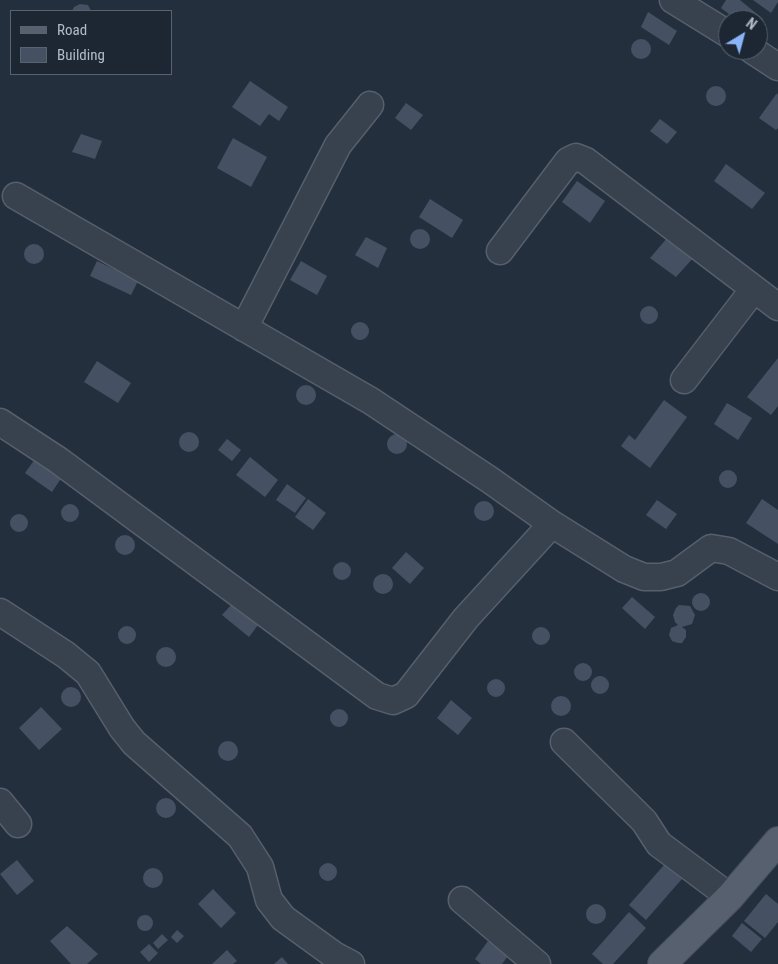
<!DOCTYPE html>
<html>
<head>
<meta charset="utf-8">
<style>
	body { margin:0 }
	#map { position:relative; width:778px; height:964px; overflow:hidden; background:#242f3e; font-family:"Roboto Condensed",sans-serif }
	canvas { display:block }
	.legend { position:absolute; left:10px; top:10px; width:162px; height:65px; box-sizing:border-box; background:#1d2633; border:1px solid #59626f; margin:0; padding:6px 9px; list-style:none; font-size:15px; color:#b4bcc9 }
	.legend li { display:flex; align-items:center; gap:10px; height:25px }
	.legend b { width:25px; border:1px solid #59626f }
	.north { position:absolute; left:718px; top:10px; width:50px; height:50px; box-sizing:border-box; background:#1d2633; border:1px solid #59626f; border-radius:50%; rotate:37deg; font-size:14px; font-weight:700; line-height:20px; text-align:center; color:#b4bcc9 }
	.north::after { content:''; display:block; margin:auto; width:18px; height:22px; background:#8ab4f8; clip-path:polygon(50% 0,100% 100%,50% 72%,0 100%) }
</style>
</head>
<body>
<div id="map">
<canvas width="778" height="964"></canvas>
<ul class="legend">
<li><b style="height:6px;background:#56606e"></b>Road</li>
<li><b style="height:14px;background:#455162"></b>Building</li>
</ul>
<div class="north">N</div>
</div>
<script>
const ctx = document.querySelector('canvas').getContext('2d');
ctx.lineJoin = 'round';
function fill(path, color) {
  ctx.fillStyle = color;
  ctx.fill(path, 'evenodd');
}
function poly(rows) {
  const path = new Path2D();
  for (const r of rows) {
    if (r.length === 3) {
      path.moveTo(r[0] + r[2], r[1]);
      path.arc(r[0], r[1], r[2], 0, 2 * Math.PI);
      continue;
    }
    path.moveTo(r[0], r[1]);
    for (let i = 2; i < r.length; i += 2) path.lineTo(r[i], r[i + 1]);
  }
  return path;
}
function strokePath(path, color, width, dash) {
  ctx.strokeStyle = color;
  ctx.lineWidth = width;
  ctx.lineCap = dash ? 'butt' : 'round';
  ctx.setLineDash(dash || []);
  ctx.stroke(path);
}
fill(poly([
	[726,0,740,0,763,19,758,24,758,20,737,20,721,8],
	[753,0,778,0,778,2,771,13],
	[80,4,88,5,91,11,72,11,74,7],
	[648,12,677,31,669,45,641,27],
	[641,49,10],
	[250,81,288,107,279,121,269,114,260,126,232,107],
	[716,96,10],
	[777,93,778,95,778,128,776,130,759,118],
	[406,103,423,115,411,130,395,118],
	[660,119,677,132,667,144,650,131],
	[81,134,102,141,95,159,72,152],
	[233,138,267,157,251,187,217,168],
	[726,164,765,193,752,209,714,181],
	[577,181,605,201,590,223,562,202],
	[430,199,463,220,452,238,419,217],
	[420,239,10],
	[366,237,387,248,378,268,355,255],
	[668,237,694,257,676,277,650,258],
	[34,254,10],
	[97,261,138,281,131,295,90,276],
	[301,261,327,276,317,295,290,280],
	[649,315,9],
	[360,331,9],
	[778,358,778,406,771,415,747,397],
	[97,361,131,383,118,403,84,382],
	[306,395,10],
	[664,400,687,417,650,468,621,446,629,435,635,440],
	[727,403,752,418,738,440,714,424],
	[189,442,10],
	[397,444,10],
	[227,439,241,450,232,461,218,450],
	[250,457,278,480,265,497,236,475],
	[35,459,62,477,52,492,25,473],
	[728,479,9],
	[287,484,306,498,295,513,276,500],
	[308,499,326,513,313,530,295,517],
	[762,499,778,510,778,544,746,523],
	[657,500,677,514,666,529,646,515],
	[484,511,10],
	[70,513,9],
	[19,523,9],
	[125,545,10],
	[406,552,424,568,410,584,392,568],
	[342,571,9],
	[383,584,10],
	[701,602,9],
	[632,597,655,617,645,629,622,608],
	[232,604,258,625,249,637,222,615],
	[679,605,690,606,695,615,692,624,682,627,686,630,686,637,682,643,678,643,672,641,669,635,671,628,678,625,675,622,673,615,676,608],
	[127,635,9],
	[541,636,9],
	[166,657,10],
	[583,672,9],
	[600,685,9],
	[496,688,9],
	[71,697,10],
	[561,706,10],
	[451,700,472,718,458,735,437,718],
	[41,707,62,729,39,750,19,728],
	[339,718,9],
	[228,751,10],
	[166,808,10],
	[671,857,688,872,646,920,629,905],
	[17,860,34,881,17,895,0,874],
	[328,872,9],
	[153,878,10],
	[213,889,236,913,221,928,198,904],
	[766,894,778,904,778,922,765,938,744,921],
	[596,914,10],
	[629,912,646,928,613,964,603,964,592,954],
	[145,923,8],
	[742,923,762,939,751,952,732,936],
	[67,926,98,954,87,964,71,964,50,941],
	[177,930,184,936,177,943,171,937],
	[162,934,168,940,158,949,153,943],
	[488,941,508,956,502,964,481,964,475,959],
	[149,944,158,953,149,962,140,952],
	[227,950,237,961,233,964,212,964],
	[282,957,288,964,274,964]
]), '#455162');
const minor = poly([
	[673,0,728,34],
	[752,50,778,67],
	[16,196,371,401,490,480,552,524,624,569,644,577,661,577,677,573,711,548,729,551,778,577],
	[500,251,568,161,576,157,586,161,778,307],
	[244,328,338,145,370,105],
	[684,380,754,289],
	[0,422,58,460,377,696,393,701,406,695,466,618,552,524],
	[0,612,66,655,88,673,122,728,134,743,240,836,260,867,269,900,283,918,334,955,351,964],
	[564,742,644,821,659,844,730,897],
	[0,802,18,824],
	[462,900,537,964]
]);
const major = poly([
	[662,964,730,897,778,841]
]);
strokePath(minor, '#565f6c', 29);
strokePath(major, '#414a57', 30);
strokePath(minor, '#38414e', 26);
strokePath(major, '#56606e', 28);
</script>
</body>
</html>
